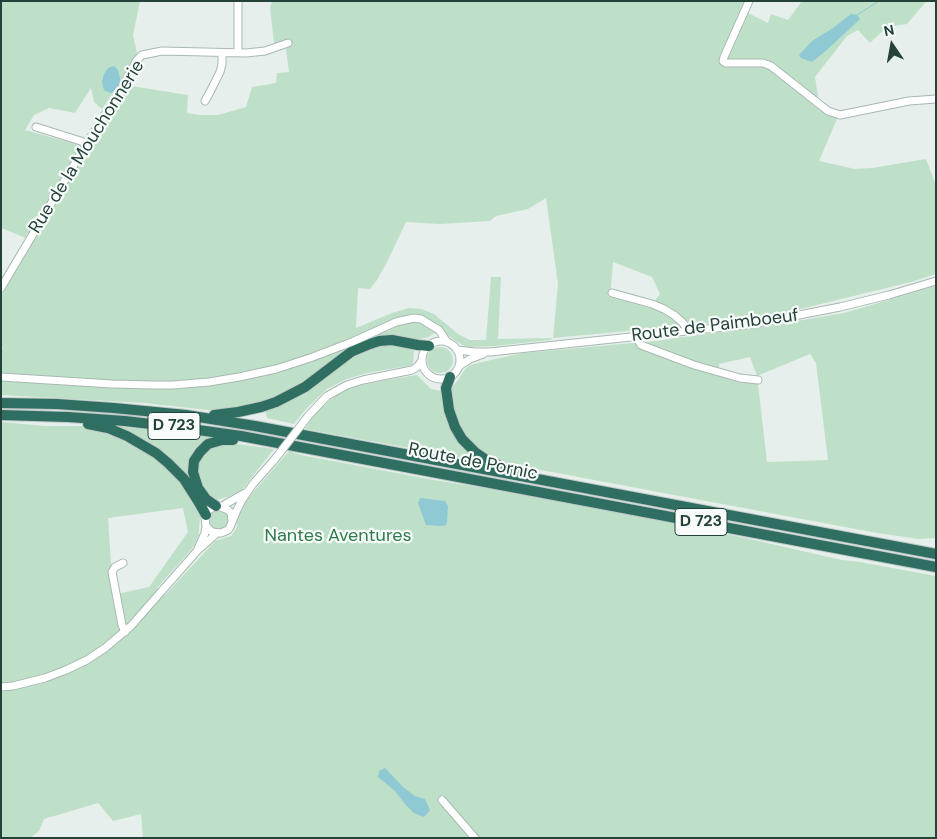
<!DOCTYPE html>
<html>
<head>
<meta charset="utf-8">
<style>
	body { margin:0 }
	#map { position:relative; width:937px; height:839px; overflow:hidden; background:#e6efeb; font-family:"DM Sans",sans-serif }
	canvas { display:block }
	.frame { position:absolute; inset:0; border:2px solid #24423a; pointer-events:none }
	.north { position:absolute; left:867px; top:20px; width:50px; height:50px; -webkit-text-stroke:4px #f7fbf9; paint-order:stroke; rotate:348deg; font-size:14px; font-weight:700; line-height:20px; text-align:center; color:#24423a }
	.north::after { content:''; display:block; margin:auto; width:18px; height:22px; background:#24423a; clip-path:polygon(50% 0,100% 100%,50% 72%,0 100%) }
</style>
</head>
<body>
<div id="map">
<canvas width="937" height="839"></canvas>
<div class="frame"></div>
<div class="north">N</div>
</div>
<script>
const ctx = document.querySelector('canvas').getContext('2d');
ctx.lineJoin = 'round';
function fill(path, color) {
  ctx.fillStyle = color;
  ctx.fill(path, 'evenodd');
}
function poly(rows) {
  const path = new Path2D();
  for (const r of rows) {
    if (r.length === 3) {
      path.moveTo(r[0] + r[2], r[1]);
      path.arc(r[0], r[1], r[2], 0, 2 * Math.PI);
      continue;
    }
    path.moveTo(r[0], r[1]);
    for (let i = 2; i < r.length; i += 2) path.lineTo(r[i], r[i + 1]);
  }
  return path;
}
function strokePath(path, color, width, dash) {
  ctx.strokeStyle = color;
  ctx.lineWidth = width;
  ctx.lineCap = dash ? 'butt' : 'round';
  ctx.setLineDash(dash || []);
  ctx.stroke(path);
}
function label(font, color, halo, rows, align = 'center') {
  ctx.font = font + ' "DM Sans",sans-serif';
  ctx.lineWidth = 4.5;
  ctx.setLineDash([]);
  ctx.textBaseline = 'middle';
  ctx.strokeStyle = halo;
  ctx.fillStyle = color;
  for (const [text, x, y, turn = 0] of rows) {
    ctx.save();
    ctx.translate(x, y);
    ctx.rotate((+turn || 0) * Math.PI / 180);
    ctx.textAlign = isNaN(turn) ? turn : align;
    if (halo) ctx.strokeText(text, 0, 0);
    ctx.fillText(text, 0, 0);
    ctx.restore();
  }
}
fill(poly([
	[1,1,140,1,133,35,137,53,121,81,118,70,110,67,106,71,102,78,103,88,107,92,113,93,102,109,94,102,91,88,75,113,49,108,34,115,25,130,90,148,125,85,188,95,187,113,199,115,218,115,246,107,252,87,276,83,277,73,289,72,285,41,274,43,270,7,272,1,746,1,742,10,768,23,771,14,788,20,802,1,929,1,925,3,907,24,887,27,870,43,858,30,847,36,815,77,818,96,812,105,837,119,819,161,855,169,872,168,926,159,936,185,936,274,911,282,784,313,703,324,690,325,553,338,550,340,495,346,467,347,457,342,445,333,432,334,429,337,420,339,414,349,413,365,367,373,347,379,327,389,306,409,294,424,267,418,264,403,217,411,144,403,1,395,1,351,3,348,1,346,1,279,26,238,1,228],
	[546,198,558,284,553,338,498,339,501,277,491,277,486,340,470,340,458,334,434,314,421,309,409,308,392,313,356,328,358,288,370,289,377,280,387,262,406,222,439,224,490,221,496,216,528,209],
	[613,262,652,277,660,294,649,308,610,297],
	[936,286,935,538,919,539,877,533,509,464,482,451,477,447,472,455,481,462,420,450,305,429,316,411,337,395,353,387,386,380,417,375,431,389,442,391,450,390,458,380,465,369,470,365,491,360,523,353,654,341,773,325,844,313],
	[810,354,816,363,828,460,767,462,758,384,742,382,719,375,719,364,750,357,757,376],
	[440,360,13],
	[1,422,46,426,127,426,207,436,213,449,219,445,230,443,274,449,242,490,228,497,215,500,207,507,200,516,198,542,157,588,165,595,215,541,231,536,237,527,236,512,289,451,301,455,434,480,549,498,741,537,842,560,860,562,936,576,936,838,143,838,141,814,113,821,98,803,44,819,39,831,30,838,1,838],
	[183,508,188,532,149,587,113,595,108,518],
	[219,519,10]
]), '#bfe0c8');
fill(poly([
	[851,14,857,15,860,19,828,49,812,62,801,58,799,55,812,41,833,28],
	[114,66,118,70,121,81,113,93,111,93,105,91,103,88,102,81,103,76,107,69,110,67],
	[420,498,445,501,446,503,448,506,447,522,446,525,442,526,426,525,418,503],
	[385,768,403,787,415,796,425,799,430,810,424,817,414,813,405,804,395,791,378,777,379,771]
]), '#8ec9d4');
strokePath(poly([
	[857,15,879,1]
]), '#8ec9d4', 1);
const minor = poly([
	[749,1,724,57,723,61,726,63,763,63,771,66,828,111,840,115,909,101,936,99],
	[238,53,238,1],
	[205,101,210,92,220,72,222,64,222,53],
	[36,127,87,143],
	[1,288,87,143,119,93,137,60,142,55,162,51,246,53,265,51,288,43],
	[612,293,652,304,664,309,674,315,682,322,689,331],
	[637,336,638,340,641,345,694,365,740,378,758,380],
	[441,360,19],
	[457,350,475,352,490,352,753,324,840,307,889,295,936,281],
	[459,366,470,359,483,354],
	[1,377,112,384,153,385,173,385,209,382,239,377,276,369,310,358,352,342,396,322,414,318,421,319,439,330,447,342],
	[309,415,327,396,347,385,363,380,412,370,417,367,422,361],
	[222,506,245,493],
	[232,520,231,513,228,510,219,506,213,507,209,510,207,513,205,518,206,526,212,532,221,533,228,530,230,527,237,510,242,500,253,484,275,459],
	[198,549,205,533,206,526],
	[123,563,115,567,112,572,122,625,125,632],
	[1,687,13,686,45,678,66,670,87,660,105,648,131,626,197,551,217,533],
	[442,800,475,838]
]);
const highway = poly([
	[450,377,446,388,449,410,455,427,462,439,475,452,485,459,506,468],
	[1,403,57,404,114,408,186,415,255,426,936,554],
	[1,415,68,417,125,421,184,428,241,436,936,567],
	[214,415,238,412,261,407,276,402,305,387,351,352,370,344,379,341,392,340,418,345,429,346],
	[88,424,108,428,127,436,156,453,168,463,184,479,198,501,206,515],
	[216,506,206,499,198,488,193,472,194,461,200,452,208,444,222,440,233,440]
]);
strokePath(minor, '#a8b8b2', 9);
strokePath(highway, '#c2cac8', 12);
strokePath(minor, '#fff', 7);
strokePath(highway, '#2f6f62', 10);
const minorBridge = poly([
	[275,459,309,415]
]);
strokePath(minorBridge, '#a8b8b2', 9, []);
strokePath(minorBridge, '#fff', 7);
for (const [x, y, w] of [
	[174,426,52],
	[701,522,52]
]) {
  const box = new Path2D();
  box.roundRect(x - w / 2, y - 13.5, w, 27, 4);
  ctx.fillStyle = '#f7fbf9';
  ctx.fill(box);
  strokePath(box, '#24423a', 1);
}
label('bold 16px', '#24423a', null, [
	["D 723",174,426],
	["D 723",701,522]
]);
label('18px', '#24423a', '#f7fbf9', [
	["Rue de la Mouchonnerie",87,147,-58],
	["Route de Paimboeuf",715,326,-7],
	["Route de Pornic",473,462,11]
]);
label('18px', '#2d7a4b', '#f7fbf9', [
	["Nantes Aventures",338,536]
]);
</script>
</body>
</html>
